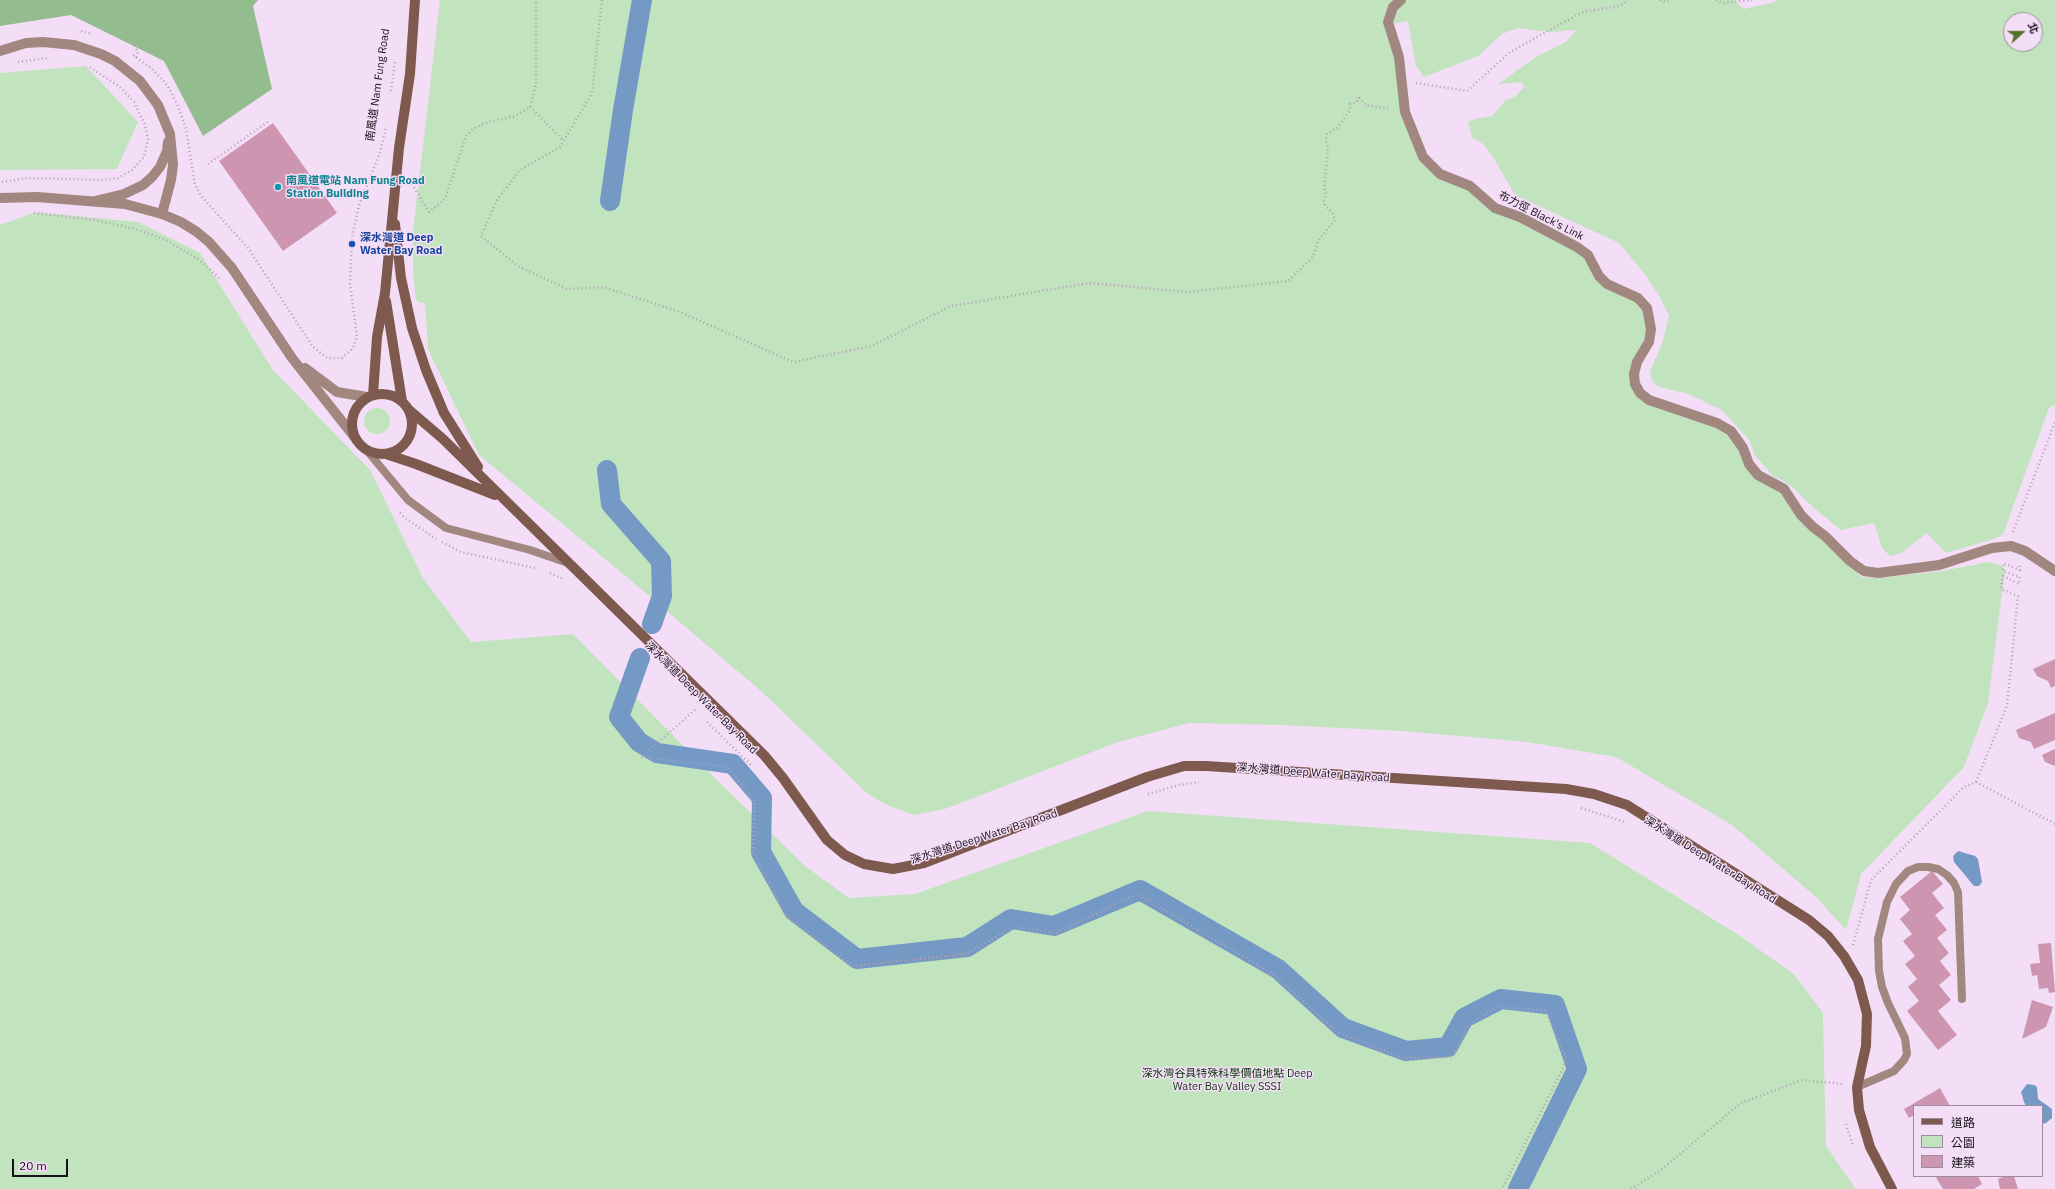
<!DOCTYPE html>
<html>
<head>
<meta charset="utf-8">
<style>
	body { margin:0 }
	#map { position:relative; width:2055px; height:1189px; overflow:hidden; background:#f4def7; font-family:"IBM Plex Sans","Noto Sans TC",sans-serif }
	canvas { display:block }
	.legend { position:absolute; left:1913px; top:1105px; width:130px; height:72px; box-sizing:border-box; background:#f4def7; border:1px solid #9c8c9e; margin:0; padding:5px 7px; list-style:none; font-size:12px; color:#181119 }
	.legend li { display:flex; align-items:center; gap:8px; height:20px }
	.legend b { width:20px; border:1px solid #9c8c9e }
	.north { position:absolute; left:2003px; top:12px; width:40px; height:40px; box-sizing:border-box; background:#f4def7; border:1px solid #9c8c9e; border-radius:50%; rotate:69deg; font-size:11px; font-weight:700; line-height:16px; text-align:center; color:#181119 }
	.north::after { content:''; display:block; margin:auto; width:14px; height:18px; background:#55742a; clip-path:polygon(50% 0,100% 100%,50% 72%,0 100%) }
	.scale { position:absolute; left:12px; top:1159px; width:56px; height:18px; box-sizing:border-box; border:2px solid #181119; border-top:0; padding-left:5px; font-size:12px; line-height:14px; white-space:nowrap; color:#181119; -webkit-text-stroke:3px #f4def7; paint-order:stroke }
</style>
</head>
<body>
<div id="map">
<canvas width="2055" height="1189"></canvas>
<ul class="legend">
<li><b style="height:5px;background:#7e5a4e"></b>道路</li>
<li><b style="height:11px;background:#c1e4be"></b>公園</li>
<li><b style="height:11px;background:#ce95b0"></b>建築</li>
</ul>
<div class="north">北</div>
<div class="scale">20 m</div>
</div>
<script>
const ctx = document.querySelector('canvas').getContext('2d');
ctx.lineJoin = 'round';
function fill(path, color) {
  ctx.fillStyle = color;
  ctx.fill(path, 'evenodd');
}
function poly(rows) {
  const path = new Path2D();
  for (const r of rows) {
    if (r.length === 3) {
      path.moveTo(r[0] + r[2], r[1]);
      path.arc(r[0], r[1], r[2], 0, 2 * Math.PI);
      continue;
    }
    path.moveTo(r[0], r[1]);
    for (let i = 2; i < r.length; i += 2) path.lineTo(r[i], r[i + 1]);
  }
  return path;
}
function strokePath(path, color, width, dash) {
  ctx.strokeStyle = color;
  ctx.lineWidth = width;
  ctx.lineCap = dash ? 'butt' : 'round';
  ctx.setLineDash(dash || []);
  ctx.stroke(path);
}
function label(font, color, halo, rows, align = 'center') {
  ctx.font = font + ' "IBM Plex Sans","Noto Sans TC",sans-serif';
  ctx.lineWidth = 3;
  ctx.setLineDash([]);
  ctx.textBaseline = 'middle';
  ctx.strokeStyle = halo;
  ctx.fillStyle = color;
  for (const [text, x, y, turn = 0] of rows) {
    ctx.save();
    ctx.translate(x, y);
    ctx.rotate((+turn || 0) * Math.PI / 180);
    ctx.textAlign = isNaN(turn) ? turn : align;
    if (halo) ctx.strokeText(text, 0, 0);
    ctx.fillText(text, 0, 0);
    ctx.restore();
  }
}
fill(poly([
	[440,0,1734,0,1744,9,1775,2,1776,0,2055,0,2055,405,2049,408,2003,534,1997,538,1946,553,1927,533,1901,553,1890,556,1882,548,1874,523,1841,530,1815,509,1790,485,1772,475,1754,454,1750,441,1723,411,1689,394,1659,387,1652,381,1650,372,1662,344,1669,316,1660,297,1644,273,1619,243,1515,195,1493,157,1483,144,1472,137,1468,122,1475,119,1492,116,1506,100,1515,97,1524,87,1522,82,1498,84,1536,57,1566,42,1576,30,1550,32,1518,28,1502,34,1478,56,1424,77,1416,66,1408,21,1386,25,1422,161,1519,220,1576,250,1586,259,1605,289,1635,301,1643,310,1648,333,1631,366,1632,386,1730,433,1746,465,1783,492,1822,538,1862,577,1880,578,1942,571,1988,562,2000,565,2005,569,1988,703,1964,767,1861,874,1846,930,1817,898,1732,825,1616,757,1527,742,1403,731,1280,725,1189,723,1118,742,945,809,914,815,889,806,868,794,761,691,622,573,479,455,428,349,425,303,420,303,416,300,413,271,413,231],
	[2011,20,2035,20,2035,44,2011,44],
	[86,66,138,122,117,169,0,170,0,73],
	[36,212,138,222,200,253,273,370,370,470,423,578,471,642,573,634,716,779,805,866,849,898,915,894,1148,811,1590,843,1737,934,1794,974,1823,1013,1826,1146,1856,1189,0,1189,0,225],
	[377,421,13]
]), '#c1e4be');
fill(poly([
	[0,0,258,0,253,6,272,89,203,136,164,61,71,15,0,26]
]), '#93bc8f');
fill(poly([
	[1958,851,1975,856,1978,859,1982,882,1979,886,1974,886,1954,862,1953,856],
	[2027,1084,2034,1085,2037,1087,2038,1099,2052,1109,2052,1118,2046,1123,2042,1124,2042,1106,2026,1106,2024,1102,2021,1092]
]), '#7599c5');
strokePath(poly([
	[610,201,623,110,642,0],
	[607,470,611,504,661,561,662,596,652,624],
	[640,658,619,717,639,742,657,753,733,764,762,798,761,852,794,911,857,959,967,947,1011,919,1054,926,1140,890,1278,969,1343,1028,1406,1051,1448,1047,1464,1018,1501,999,1555,1005,1577,1069,1518,1189]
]), '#7599c5', 20);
fill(poly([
	[273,123,337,213,283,251,219,161],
	[2055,659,2055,686,2051,688,2048,681,2037,676,2033,669],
	[2055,713,2055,740,2034,749,2031,742,2019,738,2016,730],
	[2055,749,2055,766,2045,762,2042,755],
	[1932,871,1943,884,1932,893,1944,908,1935,915,1947,930,1937,938,1949,953,1940,961,1951,975,1939,985,1951,1000,1938,1011,1957,1035,1938,1050,1907,1011,1919,1001,1908,987,1917,979,1905,964,1915,956,1903,941,1912,934,1900,919,1910,910,1900,897],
	[2051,943,2055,992,2049,993,2048,988,2039,989,2037,975,2032,976,2030,964,2040,963,2038,944],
	[2032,1000,2053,1007,2046,1027,2022,1039],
	[1940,1088,1950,1106,1914,1106,1914,1115,1909,1118,1904,1109],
	[1935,1176,1978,1176,1982,1184,1974,1189,1943,1189],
	[2005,1176,2014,1176,2018,1189,2000,1189,1998,1179]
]), '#ce95b0');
strokePath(poly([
	[109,0,138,52,136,57],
	[602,0,592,93,560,147,520,170,497,200,481,236,518,266,567,289,603,287,680,312,793,362,872,346,951,306,1089,283,1189,292,1288,281,1313,257,1318,241,1335,220,1332,212,1325,206,1324,200,1326,194,1324,187,1328,148,1326,143,1327,134,1337,128,1350,110,1350,104,1356,103,1359,98,1366,105,1391,109],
	[1660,0,1665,2,1670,0],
	[1716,0,1723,3,1752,0],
	[81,31,93,34],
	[133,55,152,69,168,86,178,106,186,129,195,185,201,196,248,248,313,347,327,358,342,358,353,348,357,337,350,284,352,238,359,205,380,153,386,127],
	[18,62,47,58],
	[1416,83,1467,91,1509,53,1535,38,1583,12,1620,6,1628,0],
	[391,91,395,62],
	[530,107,563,140],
	[208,164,269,121],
	[2,182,28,178,103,180,118,178,132,170,144,157,148,139,145,125,134,102,120,87,88,66],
	[412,184,429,212,445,199,466,136,474,128,488,122,515,116,530,107,536,84,536,0],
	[34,213,95,220,135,229,168,241,198,259,219,278],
	[400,513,405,518,436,539],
	[2013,532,2055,422],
	[442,542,461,552,535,568],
	[550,573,563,579],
	[695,710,641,757,727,767,755,802,753,851,786,916,853,966,966,954,1014,927,1056,933,1137,894,1273,974,1337,1032,1402,1058,1453,1057,1468,1025,1497,1007,1545,1010,1567,1060,1502,1189],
	[707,722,752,766],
	[1976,782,2055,824],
	[1148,794,1179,785,1199,782],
	[1581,808,1625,822],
	[1853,945,1871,880,1964,787,1976,782,2007,706,2018,596,2001,589,2003,576,2019,584,2020,577,2003,571,2004,563,2020,570,2019,565],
	[1846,1124,1853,1146],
	[1631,1189,1662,1169,1741,1103,1802,1080,1844,1084]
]), '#b1a0b4', 2.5, [1, 3]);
strokePath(poly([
	[364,447,408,500,446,528,530,550,568,563],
	[1857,1087,1894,1071,1904,1060,1907,1054,1905,1038,1888,1003,1882,987,1879,971,1878,939,1887,902,1896,884,1908,871,1918,867,1928,867,1938,869,1947,875,1954,883,1958,892,1962,999]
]), '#a1877f', 8);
strokePath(poly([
	[1401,0,1393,7,1388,22,1399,57,1405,112,1423,157,1440,174,1470,186,1495,208,1520,217,1577,247,1588,255,1599,276,1607,284,1638,298,1647,308,1651,329,1649,342,1637,362,1634,374,1635,384,1640,393,1649,400,1717,423,1731,431,1743,448,1749,464,1758,475,1784,489,1801,515,1813,527,1825,536,1850,561,1864,571,1878,573,1939,565,1992,548,2011,546]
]), '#a1877f', 10);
strokePath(poly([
	[0,51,26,43,43,42,74,45,101,54,115,61,140,81,158,105,170,134,173,165,171,180,162,214],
	[95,201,124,194,143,185,152,177,160,167,167,151,168,142],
	[2011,546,2025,551,2055,571]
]), '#a1877f', 10);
strokePath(poly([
	[0,198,37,197,125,204,162,214,181,222,197,232,209,242,232,268,292,358,356,439],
	[305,368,337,392,367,397]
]), '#a1877f', 10);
strokePath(poly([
	[395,224,401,278,412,328,426,370,444,413,478,467],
	[386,301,402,401],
	[382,424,30],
	[373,395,377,337,385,293,399,148,410,74,415,0],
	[408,409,443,439,764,755,783,778,827,840,845,855,864,864,893,869,924,863,1147,777,1184,766,1206,766,1566,789,1594,794,1627,805,1809,920,1828,936,1844,956,1858,980,1867,1014,1866,1046,1857,1087,1859,1110,1870,1147,1892,1189],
	[386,454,416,464,495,495]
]), '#7e5a4e', 10);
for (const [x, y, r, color] of [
	[278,187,4,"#0f9aa8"],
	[352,244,4,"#1a4fb4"]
]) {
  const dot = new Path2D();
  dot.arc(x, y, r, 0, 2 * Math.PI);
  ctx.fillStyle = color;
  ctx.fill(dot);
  strokePath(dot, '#f4def7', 1.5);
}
label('11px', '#181119', '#f4def7', [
	["南風道 Nam Fung Road",378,85,-82],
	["布力徑 Black's Link",1541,216,27],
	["深水灣道 Deep Water Bay Road",701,698,45],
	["深水灣道 Deep Water Bay Road",1313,773,4],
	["深水灣道 Deep Water Bay Road",984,837,-18],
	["深水灣道 Deep Water Bay Road",1710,860,32]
]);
label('bold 11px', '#0d838f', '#f4def7', [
	["南風道電站 Nam Fung Road",286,181],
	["Station Building",286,194]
], 'left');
label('bold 11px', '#164399', '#f4def7', [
	["深水灣道 Deep",360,238],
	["Water Bay Road",360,251]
], 'left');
label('11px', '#0b370a', '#f4def7', [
	["深水灣谷具特殊科學價值地點 Deep",1227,1074],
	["Water Bay Valley SSSI",1227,1087]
]);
</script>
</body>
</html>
